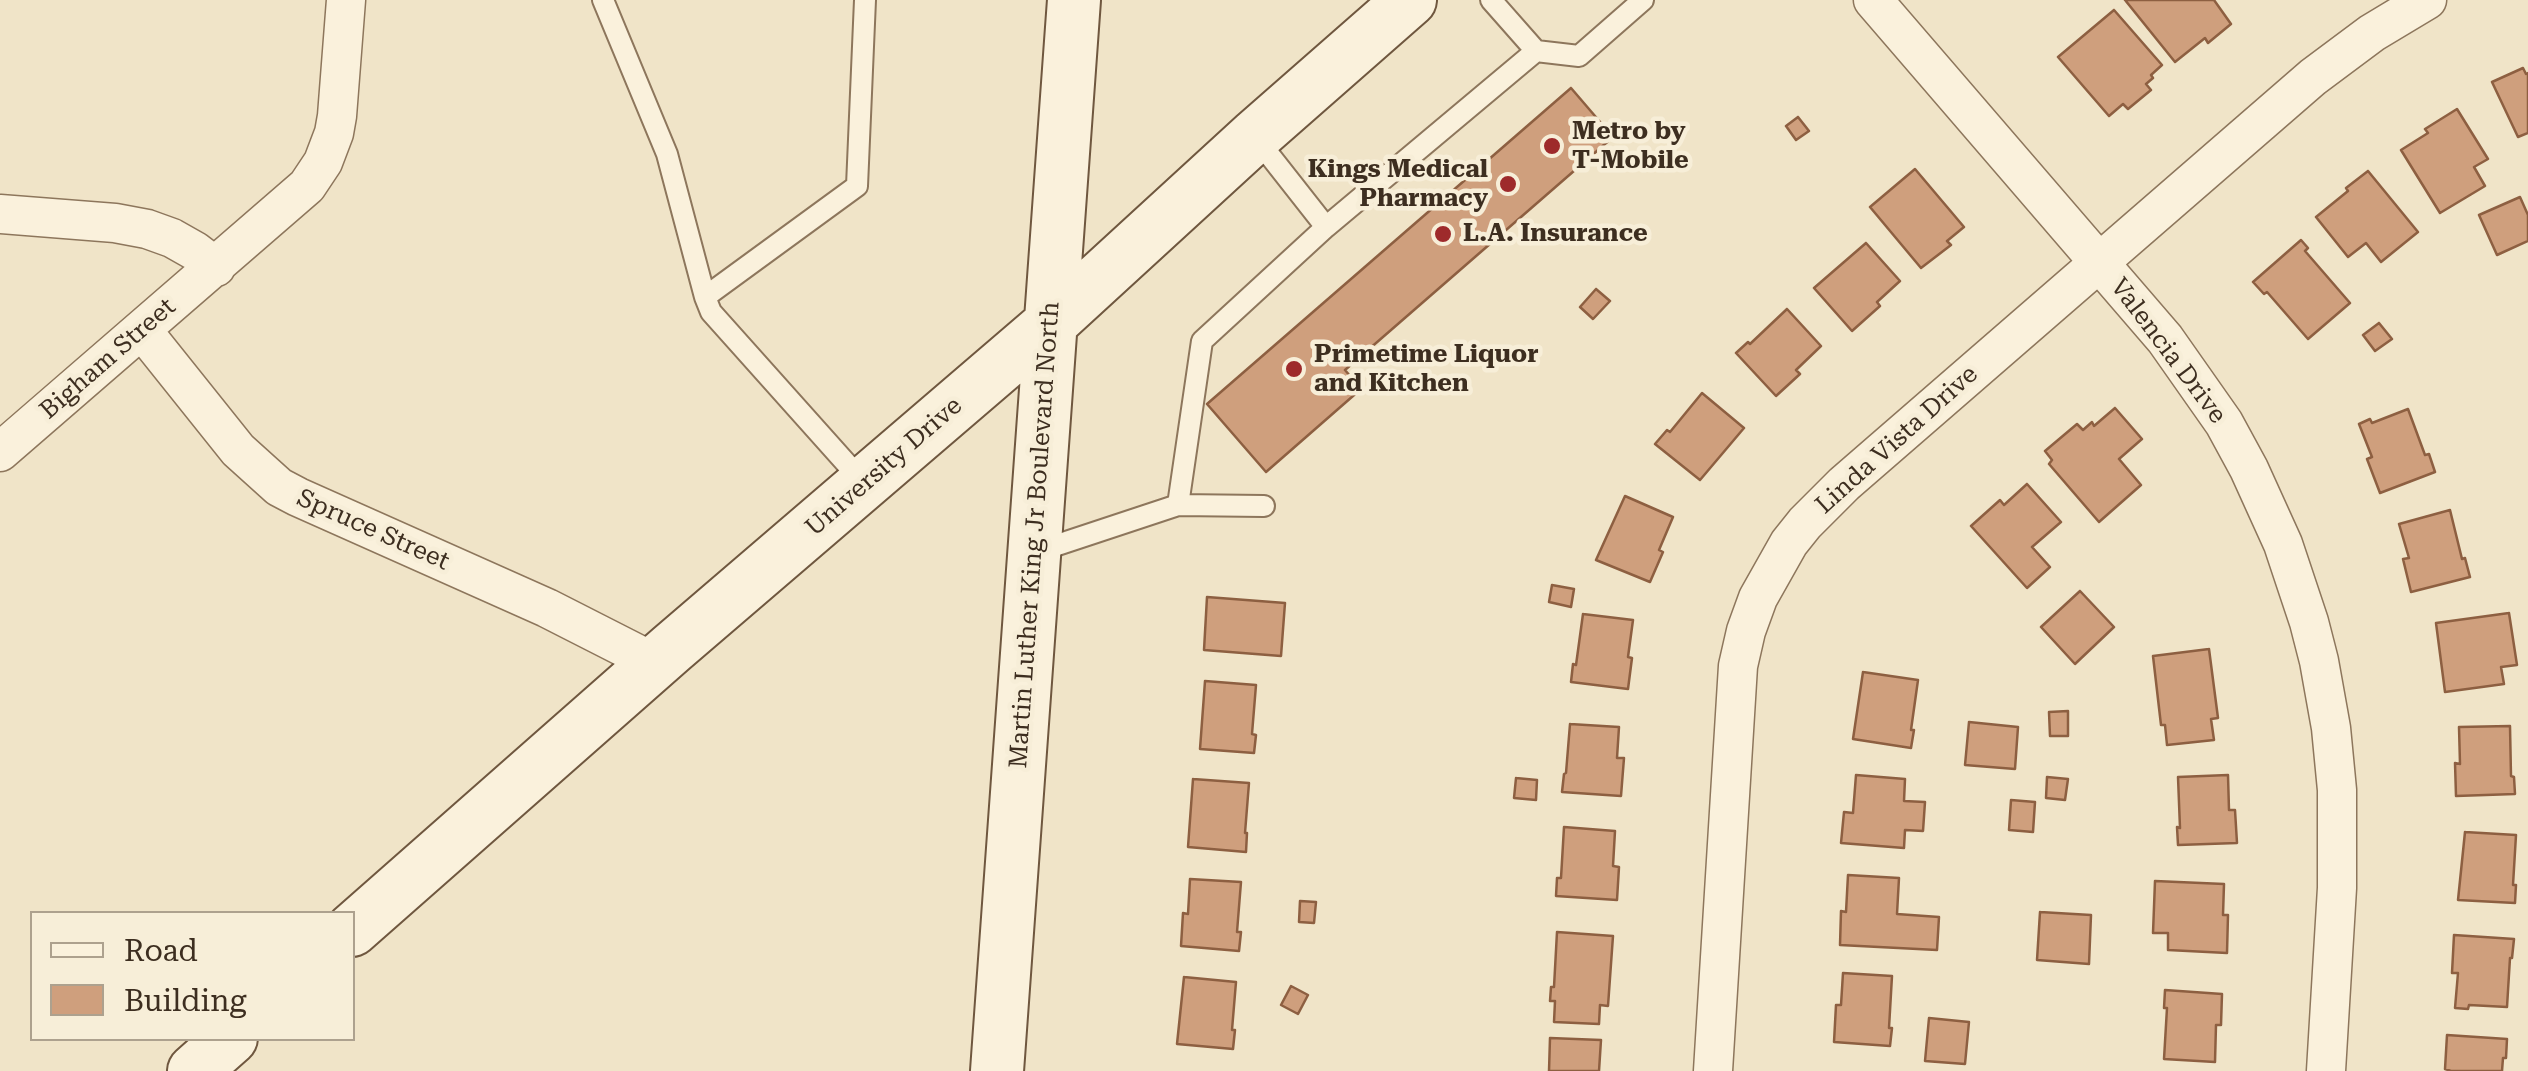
<!DOCTYPE html>
<html>
<head>
<meta charset="utf-8">
<style>
	body { margin:0 }
	#map { position:relative; width:2528px; height:1071px; overflow:hidden; background:#f0e4c8; font-family:"Roboto Serif",serif }
	canvas { display:block }
	.legend { position:absolute; left:30px; top:911px; width:325px; height:130px; box-sizing:border-box; background:#f7eed8; border:2px solid #ada18e; margin:0; padding:12px 18px; list-style:none; font-size:30px; color:#3d2e20 }
	.legend li { display:flex; align-items:center; gap:20px; height:50px }
	.legend b { width:50px; border:2px solid #ada18e }
</style>
</head>
<body>
<div id="map">
<canvas width="2528" height="1071"></canvas>
<ul class="legend">
<li><b style="height:12px;background:#faf1dc"></b>Road</li>
<li><b style="height:28px;background:#cf9f7d"></b>Building</li>
</ul>
</div>
<script>
const ctx = document.querySelector('canvas').getContext('2d');
ctx.lineJoin = 'round';
function fill(path, color) {
  ctx.fillStyle = color;
  ctx.fill(path, 'evenodd');
}
function poly(rows) {
  const path = new Path2D();
  for (const r of rows) {
    path.moveTo(r[0], r[1]);
    for (let i = 2; i < r.length; i += 2) path.lineTo(r[i], r[i + 1]);
  }
  return path;
}
function strokePath(path, color, width, dash) {
  ctx.strokeStyle = color;
  ctx.lineWidth = width;
  ctx.lineCap = dash ? 'butt' : 'round';
  ctx.setLineDash(dash || []);
  ctx.stroke(path);
}
function label(font, color, halo, rows, align = 'center') {
  ctx.font = font + ' "Roboto Serif",serif';
  ctx.lineWidth = 9;
  ctx.setLineDash([]);
  ctx.textBaseline = 'middle';
  ctx.strokeStyle = halo;
  ctx.fillStyle = color;
  for (const [text, x, y, turn = 0] of rows) {
    ctx.save();
    ctx.translate(x, y);
    ctx.rotate((+turn || 0) * Math.PI / 180);
    ctx.textAlign = isNaN(turn) ? turn : align;
    if (halo) ctx.strokeText(text, 0, 0);
    ctx.fillText(text, 0, 0);
    ctx.restore();
  }
}
const building = poly([
	[2125,0,2214,0,2231,24,2208,43,2205,38,2175,62,2125,0],
	[2114,10,2162,65,2151,75,2153,78,2146,84,2151,90,2128,109,2123,104,2109,116,2058,57,2114,10],
	[2523,68,2526,74,2528,73,2528,133,2518,137,2492,82,2523,68],
	[1571,88,1613,137,1345,370,1361,389,1266,472,1207,404,1571,88],
	[2457,109,2488,159,2474,167,2485,186,2440,213,2401,150,2428,133,2425,129,2457,109],
	[1798,117,1809,131,1796,140,1786,126,1798,117],
	[1915,169,1964,227,1947,241,1951,245,1921,268,1870,207,1915,169],
	[2368,171,2418,232,2381,262,2366,243,2348,257,2316,217,2348,191,2346,188,2368,171],
	[2520,197,2528,215,2528,241,2497,255,2479,215,2520,197],
	[2301,240,2308,248,2305,251,2350,303,2308,339,2267,292,2264,294,2253,282,2301,240],
	[1866,243,1900,281,1877,302,1880,306,1852,331,1814,288,1866,243],
	[1596,289,1610,301,1593,319,1580,307,1596,289],
	[1787,309,1821,346,1796,370,1800,374,1776,396,1736,353,1748,342,1750,344,1787,309],
	[2379,323,2392,339,2375,351,2363,335,2379,323],
	[1702,393,1744,428,1700,480,1655,444,1667,430,1670,432,1702,393],
	[2115,408,2142,439,2119,459,2141,485,2099,522,2049,464,2052,460,2045,451,2077,424,2083,430,2092,422,2094,426,2115,408],
	[2408,409,2425,455,2429,454,2435,472,2380,493,2367,459,2372,457,2359,424,2370,419,2372,423,2408,409],
	[2027,484,2061,522,2032,547,2050,567,2027,588,1971,526,2000,500,2004,505,2027,484],
	[1625,496,1673,517,1659,550,1663,552,1650,582,1596,560,1625,496],
	[2450,510,2462,559,2465,558,2470,577,2411,592,2403,559,2409,558,2399,524,2450,510],
	[1552,585,1574,589,1571,607,1549,602,1552,585],
	[2080,591,2114,627,2075,664,2041,627,2080,591],
	[1207,597,1285,603,1281,656,1204,650,1207,597],
	[2509,613,2517,665,2501,667,2504,684,2445,692,2436,623,2509,613],
	[1583,614,1633,620,1628,657,1632,658,1628,689,1571,682,1573,664,1576,665,1583,614],
	[2209,649,2218,718,2211,719,2214,740,2167,745,2165,725,2161,725,2153,656,2209,649],
	[1863,672,1918,680,1911,730,1914,730,1911,748,1853,739,1863,672],
	[1205,681,1256,685,1252,734,1256,735,1254,753,1200,749,1205,681],
	[2068,711,2068,736,2050,736,2049,712,2068,711],
	[1969,722,2018,727,2015,769,1965,765,1969,722],
	[1570,724,1619,727,1617,758,1624,758,1621,796,1562,792,1564,774,1566,773,1570,724],
	[2510,726,2511,776,2514,777,2515,794,2456,796,2455,763,2460,764,2459,727,2510,726],
	[1856,775,1905,779,1904,801,1925,802,1923,831,1905,830,1904,848,1841,843,1844,812,1853,813,1856,775],
	[2228,775,2229,810,2235,810,2237,843,2178,845,2177,827,2180,828,2178,777,2228,775],
	[2047,777,2068,779,2065,800,2046,798,2047,777],
	[1516,778,1537,780,1536,800,1514,798,1516,778],
	[1193,779,1249,783,1245,833,1247,833,1246,852,1188,847,1193,779],
	[2011,800,2035,802,2033,832,2009,830,2011,800],
	[1564,827,1615,831,1613,866,1619,867,1617,900,1556,896,1557,878,1561,878,1564,827],
	[2465,832,2516,835,2513,885,2516,885,2515,903,2458,900,2465,832],
	[1848,875,1899,878,1897,914,1939,917,1937,950,1840,945,1841,911,1846,912,1848,875],
	[1190,879,1241,882,1237,932,1241,932,1239,951,1181,946,1183,913,1188,914,1190,879],
	[2155,881,2224,884,2223,915,2228,915,2227,953,2168,950,2168,933,2153,933,2155,881],
	[1300,901,1316,902,1314,923,1299,922,1300,901],
	[2040,912,2091,915,2089,964,2037,960,2040,912],
	[1557,932,1613,936,1608,1006,1600,1005,1599,1024,1554,1022,1555,1001,1550,1001,1551,987,1554,987,1557,932],
	[2454,935,2514,939,2512,958,2510,958,2507,1007,2469,1005,2468,1009,2455,1008,2458,973,2452,973,2454,935],
	[1843,973,1892,976,1889,1028,1892,1028,1890,1046,1834,1042,1836,1005,1841,1005,1843,973],
	[1184,977,1236,982,1232,1030,1235,1030,1233,1049,1177,1044,1184,977],
	[1291,986,1308,995,1298,1014,1281,1005,1291,986],
	[2165,990,2222,994,2221,1025,2216,1025,2215,1062,2164,1059,2167,1008,2164,1008,2165,990],
	[1929,1018,1969,1022,1965,1064,1925,1061,1929,1018],
	[2447,1035,2507,1039,2506,1058,2503,1058,2502,1071,2451,1071,2445,1069,2447,1035],
	[1550,1038,1601,1040,1599,1071,1549,1071,1550,1038]
]);
fill(building, '#cf9f7d');
strokePath(building, '#8d5f41', 2.5);
const service = poly([
	[603,0,667,154,705,297],
	[1536,51,1579,56,1643,0],
	[1256,138,1326,227],
	[863,482,711,312,705,297,857,186,865,0],
	[1178,505,1264,506],
	[1039,551,1178,505,1202,341,1326,227,1536,51,1491,0]
]);
const minor = poly([
	[1873,0,2165,339,2224,423,2249,469,2283,544,2309,622,2319,661,2331,728,2337,790,2337,888,2326,1071],
	[0,214,115,223,147,229,172,238,195,251,216,267],
	[142,330,238,450,279,487,298,497,547,608,655,663],
	[0,452,307,186,323,162,334,133,337,116,346,0],
	[1713,1071,1738,666,1746,631,1758,598,1789,543,1805,523,1844,484,2313,77,2372,33,2427,0]
]);
const secondary = poly([
	[352,930,671,649,1051,323,1255,136,1410,0],
	[194,1071,231,1038],
	[997,1071,1074,0]
]);
strokePath(service, '#8d765c', 24);
strokePath(minor, '#8d765c', 41);
strokePath(secondary, '#6f573f', 56);
strokePath(service, '#faf1dc', 20);
strokePath(minor, '#faf1dc', 38);
strokePath(secondary, '#faf1dc', 52);
for (const [x, y, r, color] of [
	[1552,146,10,"#9e2a2b"],
	[1508,184,10,"#9e2a2b"],
	[1443,234,10,"#9e2a2b"],
	[1294,369,10,"#9e2a2b"]
]) {
  const dot = new Path2D();
  dot.arc(x, y, r, 0, 2 * Math.PI);
  ctx.fillStyle = color;
  ctx.fill(dot);
  strokePath(dot, '#f7eed8', 4);
}
label('bold 25px', '#3d2e20', '#f7eed8', [
	["Metro by",1572,132],
	["T-Mobile",1572,161],
	["Kings Medical",1488,170,"right"],
	["Pharmacy",1488,199,"right"],
	["L.A. Insurance",1463,234],
	["Primetime Liquor",1314,355],
	["and Kitchen",1314,384]
], 'left');
label('25px', '#3d2e20', '#f7eed8', [
	["Valencia Drive",2168,351,53],
	["Bigham Street",108,359,-41],
	["Linda Vista Drive",1897,440,-42],
	["University Drive",884,467,-41],
	["Spruce Street",373,530,24],
	["Martin Luther King Jr Boulevard North",1035,535,-86]
]);
</script>
</body>
</html>
